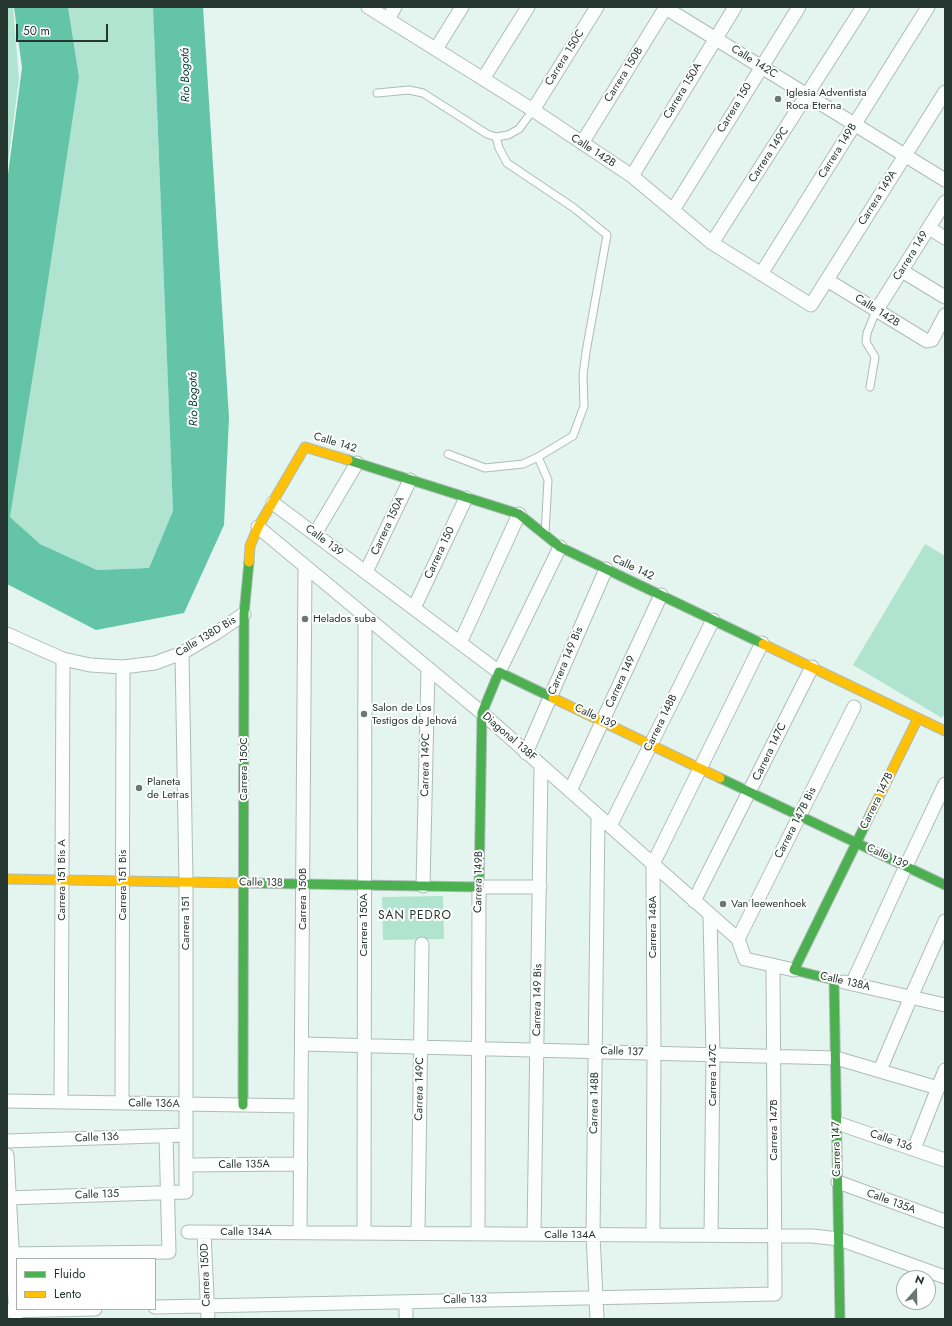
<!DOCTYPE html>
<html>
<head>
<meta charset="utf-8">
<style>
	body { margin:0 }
	#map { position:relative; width:952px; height:1326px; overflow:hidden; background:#e4f5ef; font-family:Jost,sans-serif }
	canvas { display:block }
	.frame { position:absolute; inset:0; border:8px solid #253630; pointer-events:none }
	.legend { position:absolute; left:16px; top:1258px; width:140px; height:52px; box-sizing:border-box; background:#fff; border:1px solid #a8afac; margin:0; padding:5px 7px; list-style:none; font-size:12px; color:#253630 }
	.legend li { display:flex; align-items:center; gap:8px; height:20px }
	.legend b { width:20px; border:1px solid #a8afac }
	.north { position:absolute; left:896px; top:1270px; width:40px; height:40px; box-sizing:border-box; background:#fff; border:1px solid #a8afac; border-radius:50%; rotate:20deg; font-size:11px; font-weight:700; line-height:16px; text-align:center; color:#253630 }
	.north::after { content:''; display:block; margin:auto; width:14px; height:18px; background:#687973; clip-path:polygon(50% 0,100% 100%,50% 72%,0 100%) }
	.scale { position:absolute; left:16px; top:24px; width:92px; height:18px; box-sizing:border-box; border:2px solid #253630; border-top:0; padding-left:5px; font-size:12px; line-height:14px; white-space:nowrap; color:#253630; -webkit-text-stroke:3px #fff; paint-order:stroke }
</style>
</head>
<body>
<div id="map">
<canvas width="952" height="1326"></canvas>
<div class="frame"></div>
<ul class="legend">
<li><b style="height:5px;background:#4caf50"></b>Fluido</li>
<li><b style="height:5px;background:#ffc107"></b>Lento</li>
</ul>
<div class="north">N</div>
<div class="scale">50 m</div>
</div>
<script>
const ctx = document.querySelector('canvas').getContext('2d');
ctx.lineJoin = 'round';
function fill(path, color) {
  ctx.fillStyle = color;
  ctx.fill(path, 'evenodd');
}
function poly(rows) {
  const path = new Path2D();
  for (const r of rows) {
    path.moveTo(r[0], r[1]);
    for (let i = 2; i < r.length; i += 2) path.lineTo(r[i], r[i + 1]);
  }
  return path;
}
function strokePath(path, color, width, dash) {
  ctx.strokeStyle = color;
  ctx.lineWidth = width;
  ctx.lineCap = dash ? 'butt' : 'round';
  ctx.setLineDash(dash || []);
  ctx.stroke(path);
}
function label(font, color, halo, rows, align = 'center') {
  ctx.font = font + ' Jost,sans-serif';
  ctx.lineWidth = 4;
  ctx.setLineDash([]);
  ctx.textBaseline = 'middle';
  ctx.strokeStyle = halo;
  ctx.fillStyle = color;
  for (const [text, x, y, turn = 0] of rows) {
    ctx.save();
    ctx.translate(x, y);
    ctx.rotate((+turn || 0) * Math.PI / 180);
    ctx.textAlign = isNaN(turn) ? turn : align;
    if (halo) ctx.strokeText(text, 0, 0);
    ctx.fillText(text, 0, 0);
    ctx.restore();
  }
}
fill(poly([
	[7,7,13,7,19,79,7,170],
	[68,7,153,7,173,511,149,568,97,570,40,544,10,517,79,77],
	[925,544,945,556,945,713,942,718,853,665],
	[443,896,444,939,383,940,382,897]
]), '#b0e4d1');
fill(poly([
	[14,7,68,7,79,77,43,313,10,517,40,544,97,570,149,568,173,511,153,7,203,7,229,418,224,525,184,613,96,630,7,584,7,182,22,68]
]), '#63c4a8');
const lane = poly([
	[377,93,409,90,423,93,487,134,496,137,508,135,519,129,533,110],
	[870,387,875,357,866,342,867,333,876,311],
	[448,454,485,468,523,464,538,457,573,436,584,406,583,375,586,352,607,235,574,208,507,163,499,148,496,137],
	[538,457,548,480,545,533]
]);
const street = poly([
	[368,7,533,110,632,176,712,243,811,305,945,92],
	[664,7,945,180],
	[388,19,395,7],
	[436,49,462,7],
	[483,79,528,7],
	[533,110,597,7],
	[582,143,666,7],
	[632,176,735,7],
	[673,210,799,7],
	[929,228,945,238],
	[712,243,863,7],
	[902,271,945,297],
	[761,274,928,7],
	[827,280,927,341,932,340,945,315],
	[876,311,945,202],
	[273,503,499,672,560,547],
	[258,527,482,713,738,939,745,959,794,970],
	[315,534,357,463],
	[366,572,410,480],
	[414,608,466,498],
	[7,634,63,659,90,665,123,667,155,663,182,653,216,633,244,614],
	[460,643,519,514],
	[526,753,606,569],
	[570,791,661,595],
	[610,826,713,620],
	[423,886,428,668],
	[694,901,812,667],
	[710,915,713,1055,711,1235],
	[738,939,854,707],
	[844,982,945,1005],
	[852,984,906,866,945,784],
	[302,1044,836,1058,938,1088],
	[880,1070,911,997,945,921],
	[7,1101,301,1106],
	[61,1102,63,659],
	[122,1103,123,667],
	[837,1123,945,1160],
	[7,1141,186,1135],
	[914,1149,945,1070],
	[7,1155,16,1319],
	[186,1165,301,1164],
	[838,1182,945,1221],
	[7,1198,186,1192,186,882,182,653],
	[188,1232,812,1236,839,1239,945,1277],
	[204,1232,208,1319],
	[300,1232,305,566],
	[364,1233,365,616],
	[418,1233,422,944],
	[478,1234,479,887,540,887],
	[534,1234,541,766],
	[653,1235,654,1053,653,864,762,643],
	[7,1254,169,1252,166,1136],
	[406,1302,406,1319],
	[155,1307,775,1294,773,965],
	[7,1311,95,1309],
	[597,1319,593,1235,598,816]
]);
const fast = poly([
	[348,460,519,514,560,547,763,644],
	[720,778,945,885],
	[242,883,479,887,482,713,499,672,553,698],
	[243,1105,244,614,249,562],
	[840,1319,834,980,794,970,872,811]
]);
const slow = poly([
	[249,562,250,546,258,527,305,447,348,460],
	[763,644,945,731],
	[553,698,720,778],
	[872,811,918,718],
	[7,879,242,883]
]);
strokePath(lane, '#aebcb7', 9);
strokePath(street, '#aebcb7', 15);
strokePath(fast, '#aebcb7', 11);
strokePath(slow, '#aebcb7', 11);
strokePath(lane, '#fbfefd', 7);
strokePath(street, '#fbfefd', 13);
strokePath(fast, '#4caf50', 9);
strokePath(slow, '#ffc107', 9);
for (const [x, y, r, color] of [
	[778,99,4,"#687973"],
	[305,619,4,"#687973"],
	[364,714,4,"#687973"],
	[139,788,4,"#687973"],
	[723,904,4,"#687973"]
]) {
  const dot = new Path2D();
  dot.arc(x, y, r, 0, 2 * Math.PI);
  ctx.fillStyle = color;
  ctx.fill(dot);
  strokePath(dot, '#fff', 1.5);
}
label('11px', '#253630', '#fff', [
	["Carrera 150C",565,58,-58],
	["Calle 142C",754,62,32],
	["Carrera 150B",624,75,-58],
	["Carrera 150A",683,91,-59],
	["Carrera 150",735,108,-59],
	["Calle 142B",593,151,33],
	["Carrera 149B",838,151,-58],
	["Carrera 149C",769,155,-57],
	["Carrera 149A",878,198,-58],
	["Carrera 149",911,256,-58],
	["Calle 142B",877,311,32],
	["Calle 142",335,443,17],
	["Carrera 150A",388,526,-65],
	["Calle 139",324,541,37],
	["Carrera 150",440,553,-65],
	["Calle 142",633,568,25],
	["Calle 138D Bis",206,637,-31],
	["Carrera 149 Bis",566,661,-67],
	["Carrera 149",621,682,-65],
	["Calle 139",595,717,25],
	["Carrera 148B",661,723,-64],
	["Diagonal 138F",509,737,41],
	["Carrera 147C",770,752,-64],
	["Carrera 149C",426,765,-89],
	["Carrera 150C",244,769,-90],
	["Carrera 147B",877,801,-64],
	["Carrera 147B Bis",796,823,-63],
	["Calle 139",887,857,25],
	["Carrera 151 Bis A",62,880,-90],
	["Carrera 149B",479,882,-89],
	["Calle 138",261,883,1],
	["Carrera 151 Bis",123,885,-90],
	["Carrera 150B",303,899,-90],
	["Carrera 151",186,923,-90],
	["Carrera 150A",364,925,-90],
	["Carrera 148A",653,927,-90],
	["Calle 138A",845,982,13],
	["Carrera 149 Bis",538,1000,-89],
	["Calle 137",622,1052,2],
	["Carrera 147C",713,1075,-90],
	["Carrera 149C",420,1089,-89],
	["Carrera 148B",595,1103,-89],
	["Calle 136A",154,1104,1],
	["Carrera 147B",774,1130,-90],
	["Calle 136",97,1138,-2],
	["Calle 136",891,1141,19],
	["Carrera 147",837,1149,-91],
	["Calle 135A",244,1165,-1],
	["Calle 135",97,1195,-2],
	["Calle 135A",891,1202,20],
	["Calle 134A",246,1232],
	["Calle 134A",570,1235],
	["Carrera 150D",206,1275,-92],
	["Calle 133",465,1300,-1]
]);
label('11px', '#253630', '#fff', [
	["Iglesia Adventista",786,93],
	["Roca Eterna",786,106],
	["Helados suba",313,619],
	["Salon de Los",372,708],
	["Testigos de Jehová",372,721],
	["Planeta",147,782],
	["de Letras",147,795],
	["Van leewenhoek",731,904]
], 'left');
label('italic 12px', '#033c2d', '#fff', [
	["Río Bogotá",186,75,-91],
	["Río Bogotá",194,399,-91]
]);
ctx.letterSpacing = '1px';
label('12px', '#253630', '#fff', [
	["SAN PEDRO",415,916]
]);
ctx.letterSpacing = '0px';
</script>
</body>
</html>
